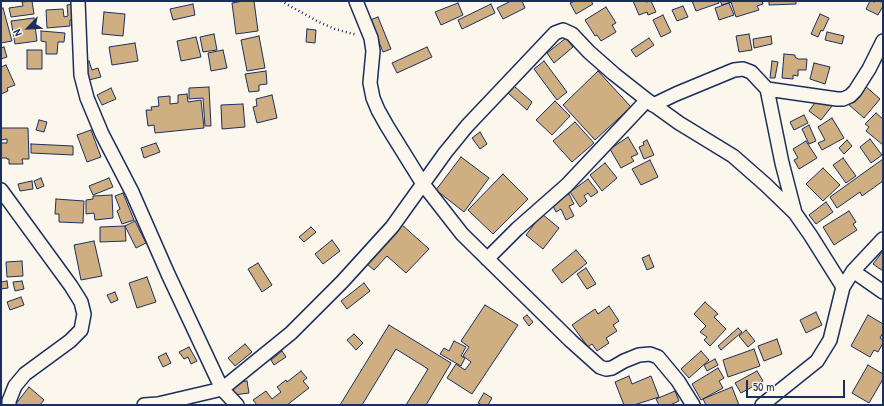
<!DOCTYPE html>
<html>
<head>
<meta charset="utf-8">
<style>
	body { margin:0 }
	#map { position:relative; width:884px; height:406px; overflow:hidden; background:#fbf7ec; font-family:"Patrick Hand",sans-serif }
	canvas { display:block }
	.frame { position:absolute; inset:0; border:2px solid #1b2f5e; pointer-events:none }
	.north { position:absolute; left:8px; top:8px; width:40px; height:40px; -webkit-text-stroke:3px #fbf7ec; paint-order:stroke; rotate:246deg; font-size:11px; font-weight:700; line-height:16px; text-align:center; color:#1b2f5e }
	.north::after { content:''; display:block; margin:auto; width:14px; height:18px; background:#1b2f5e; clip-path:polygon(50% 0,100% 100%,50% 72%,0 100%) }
	.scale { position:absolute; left:746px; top:380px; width:99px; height:18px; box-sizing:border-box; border:2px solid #1b2f5e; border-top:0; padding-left:5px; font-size:12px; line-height:14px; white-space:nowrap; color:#1b2f5e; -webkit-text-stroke:3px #fbf7ec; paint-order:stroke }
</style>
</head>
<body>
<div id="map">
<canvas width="884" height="406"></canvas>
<div class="frame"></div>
<div class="north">N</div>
<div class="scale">50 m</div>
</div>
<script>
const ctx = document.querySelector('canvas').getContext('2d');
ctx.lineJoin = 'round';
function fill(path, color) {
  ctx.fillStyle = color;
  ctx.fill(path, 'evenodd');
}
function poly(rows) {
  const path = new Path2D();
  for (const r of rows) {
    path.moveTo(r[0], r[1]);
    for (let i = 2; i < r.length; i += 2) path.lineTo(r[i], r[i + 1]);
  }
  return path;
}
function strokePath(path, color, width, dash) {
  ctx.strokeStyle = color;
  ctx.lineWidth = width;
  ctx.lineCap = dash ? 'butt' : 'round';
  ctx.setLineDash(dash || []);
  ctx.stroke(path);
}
const building = poly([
	[32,1,34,14,11,17,9,8,23,6,22,2,32,1],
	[243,1,254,1,258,31,236,34,232,3,243,1],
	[511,1,522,1,525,8,503,19,497,8,511,1],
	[575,1,591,1,593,4,576,14,570,3,575,1],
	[633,1,645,1,646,2,651,1,656,12,648,15,647,12,639,15,633,1],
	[692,1,718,1,719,3,696,11,692,1],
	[720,1,762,1,763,4,757,6,759,10,736,17,731,2,722,5,720,1],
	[769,1,796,1,796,4,769,5,769,1],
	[870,1,875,2,876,1,883,2,883,6,878,15,866,9,870,1],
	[458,3,463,15,441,25,435,12,458,3],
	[729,3,734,15,719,20,715,8,729,3],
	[75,4,77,20,70,20,70,26,47,28,46,10,63,9,64,17,68,16,67,5,75,4],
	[193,4,195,15,173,20,170,9,193,4],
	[491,4,495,13,462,29,458,20,491,4],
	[683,6,688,17,677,21,672,10,683,6],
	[606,7,616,23,612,25,616,32,601,41,597,35,595,36,585,20,606,7],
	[3,8,12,41,1,43,1,9,3,8],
	[104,12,125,14,123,36,102,34,104,12],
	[820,14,829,18,823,31,821,30,818,37,811,34,820,14],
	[663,15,671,32,661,37,653,20,663,15],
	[378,17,391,49,383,52,370,20,378,17],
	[34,18,37,41,15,44,11,21,34,18],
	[307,29,316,30,315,43,306,42,307,29],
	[41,31,65,33,64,42,58,42,57,54,46,54,46,42,41,41,41,31],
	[827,32,844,36,842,44,825,40,827,32],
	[214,34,217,50,203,52,200,37,214,34],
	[749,34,752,50,739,52,736,36,749,34],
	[259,36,265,68,247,71,241,40,259,36],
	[771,36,772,44,754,48,753,39,771,36],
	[196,37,201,57,181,61,177,41,196,37],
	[566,38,573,47,554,63,547,53,566,38],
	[649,38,654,45,636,57,631,50,649,38],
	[135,43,138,61,112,65,109,47,135,43],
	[4,47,7,57,1,59,1,48,4,47],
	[427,47,432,57,397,73,392,63,427,47],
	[27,50,42,50,42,69,27,69,27,50],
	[223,50,227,68,211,71,208,53,223,50],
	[784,54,795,55,795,57,798,59,807,59,806,70,798,70,798,76,793,75,793,79,782,78,784,54],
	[89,61,92,70,98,68,101,77,89,80,84,63,89,61],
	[544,61,567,92,557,100,534,69,544,61],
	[772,61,778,62,775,78,770,78,772,61],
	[814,63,830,67,825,84,810,79,814,63],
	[6,65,15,85,7,88,8,91,1,94,1,67,6,65],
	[266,71,267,84,259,85,259,91,249,92,245,74,266,71],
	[598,71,631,107,595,140,563,105,598,71],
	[864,85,880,99,864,118,848,104,864,85],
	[514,86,532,102,527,110,508,93,514,86],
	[209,87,211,126,205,126,203,98,189,99,189,88,209,87],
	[111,88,116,99,102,105,97,95,111,88],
	[187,94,188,102,201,100,204,128,155,133,154,125,148,126,146,110,152,110,151,107,159,106,158,97,170,96,170,104,178,103,178,95,187,94],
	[272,95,277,118,257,123,253,107,257,106,256,99,272,95],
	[819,97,832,106,821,120,809,111,819,97],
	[555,101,570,116,552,135,536,120,555,101],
	[243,104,245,127,222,129,221,105,243,104],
	[876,113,883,119,883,145,866,131,869,127,865,124,876,113],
	[804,115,808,123,794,130,790,122,804,115],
	[832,118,844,138,822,150,818,143,825,140,818,127,832,118],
	[39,120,47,122,44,132,36,130,39,120],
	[575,122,594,143,572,162,553,141,575,122],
	[809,125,816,141,809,144,802,129,809,125],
	[1,128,28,128,29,159,22,159,23,164,9,164,9,159,7,159,7,158,1,158,1,143,7,143,7,139,1,140,1,128],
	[91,130,101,157,87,162,77,135,91,130],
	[480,132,487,144,480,149,472,138,480,132],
	[628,137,638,154,631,157,634,161,621,168,610,149,628,137],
	[870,139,882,155,871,163,860,147,870,139],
	[647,140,654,155,644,159,639,147,644,145,643,142,647,140],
	[847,140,852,146,844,154,839,148,847,140],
	[806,141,817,158,799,169,794,160,798,158,793,149,806,141],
	[156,143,160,152,144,158,141,148,156,143],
	[31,144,73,146,73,155,31,153,31,144],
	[461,157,489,178,464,212,436,190,461,157],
	[843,158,856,176,846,183,833,165,843,158],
	[883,159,883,181,862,196,860,192,837,208,830,197,883,159],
	[650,160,658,177,641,185,632,169,650,160],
	[605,163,617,178,602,191,590,175,605,163],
	[823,168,840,185,823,201,806,184,823,168],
	[503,174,528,199,493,234,468,210,503,174],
	[41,178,44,186,37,189,34,181,41,178],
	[109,178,113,187,93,195,89,186,109,178],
	[588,179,598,192,591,197,588,193,584,196,587,201,580,207,570,192,588,179],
	[32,181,33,189,20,191,18,184,32,181],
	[123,193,134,220,122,224,117,211,120,209,115,196,123,193],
	[569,194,574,204,569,206,574,216,566,220,561,209,556,212,551,202,569,194],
	[112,195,113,218,95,220,94,213,86,214,86,200,93,199,93,196,112,195],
	[56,199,84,201,83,223,59,222,59,214,55,214,56,199],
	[826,202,833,212,816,224,809,215,826,202],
	[849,211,856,222,853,224,857,230,834,245,823,227,849,211],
	[542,214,559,228,543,249,526,235,542,214],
	[135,221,146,243,136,248,125,226,135,221],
	[401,224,429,249,406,273,387,256,374,270,367,264,401,224],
	[125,226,126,241,100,242,100,227,125,226],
	[311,227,316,232,304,242,299,237,311,227],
	[332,240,340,251,323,264,315,254,332,240],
	[94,241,102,276,81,280,74,245,94,241],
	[576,250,587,263,562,283,552,270,576,250],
	[883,251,883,271,873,264,883,251],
	[649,255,654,267,647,270,642,258,649,255],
	[22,261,23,276,7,277,6,262,22,261],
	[258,263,272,285,262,292,248,269,258,263],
	[586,268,596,284,587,289,577,274,586,268],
	[147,277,156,302,137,308,129,283,147,277],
	[7,281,8,288,1,289,1,282,7,281],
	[22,281,24,289,15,291,13,282,22,281],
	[364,283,370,291,347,309,341,301,364,283],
	[115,292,118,300,111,303,107,295,115,292],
	[21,297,24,305,10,310,7,302,21,297],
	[705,302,718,314,714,317,726,329,710,346,704,340,707,337,700,332,706,326,694,314,705,302],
	[485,305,518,325,472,394,447,378,456,364,465,370,471,362,463,356,469,347,461,341,485,305],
	[609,306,619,321,613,325,617,331,606,338,609,343,597,351,592,344,588,347,572,325,595,309,598,314,609,306],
	[816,312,822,325,806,333,800,320,816,312],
	[527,315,533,322,529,326,523,318,527,315],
	[868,315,883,324,883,333,880,338,883,340,883,343,878,352,874,350,870,357,851,346,868,315],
	[389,325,451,363,426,405,406,405,428,369,396,349,362,405,340,405,389,325],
	[738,328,742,332,721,350,718,346,738,328],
	[746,330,755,341,748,347,739,336,746,330],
	[354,334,363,343,356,350,347,340,354,334],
	[777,339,782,354,764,361,758,346,777,339],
	[454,341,466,347,461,356,465,358,461,366,440,354,444,348,449,351,454,341],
	[245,344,252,352,235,366,228,358,245,344],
	[189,347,197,361,191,364,188,357,184,359,179,352,189,347],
	[754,349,760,366,728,377,723,360,754,349],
	[282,351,286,357,274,365,271,360,282,351],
	[701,351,709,360,689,378,681,369,701,351],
	[166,353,171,363,163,367,158,357,166,353],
	[715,359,718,365,707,371,704,365,715,359],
	[868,365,883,374,883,379,869,403,852,393,868,365],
	[718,368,724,378,719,381,723,388,701,400,692,384,718,368],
	[301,371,307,378,303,381,309,388,287,405,257,405,253,400,266,391,272,399,281,392,277,387,286,380,287,382,301,371],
	[757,371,763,381,741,393,735,383,757,371],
	[629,376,632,384,651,376,659,397,634,405,624,405,615,382,629,376],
	[247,381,249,393,234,395,232,383,247,381],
	[29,387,44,400,40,405,15,405,29,387],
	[732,387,739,405,706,405,703,399,732,387],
	[675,391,679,401,670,405,659,405,656,399,675,391],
	[484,393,492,398,488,405,482,405,478,403,484,393]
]);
fill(building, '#cfae82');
strokePath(building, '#1b2f5e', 1);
const minor = poly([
	[78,1,81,75,87,98,102,134,132,192,168,274,222,389,237,405],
	[356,1,371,38,373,51,370,83,373,98,378,110,387,126,423,184,462,234,571,341,600,367,606,369,612,368,624,361,639,355,650,354,658,357,678,381,693,405],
	[767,89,837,99,843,99,850,96,855,91,869,69,883,41],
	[653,105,676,94,734,70,743,69,751,72,767,89,782,163,795,213],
	[1,190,71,286,81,302,84,314,81,330,70,341,25,374,15,386,9,401,9,405],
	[487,259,517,229,567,185,647,100],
	[853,271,883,292],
	[144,405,158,404,222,389,291,333,342,282,392,227,445,153,467,126,555,33,563,30,572,34,589,52,614,74,647,100,679,123,733,156,766,185,795,213,811,236,843,287],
	[762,405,817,361,830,340,843,287,853,271,883,239]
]);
strokePath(minor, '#1b2f5e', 16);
strokePath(poly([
	[281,1,319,22,335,29,357,35]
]), '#1b2f5e', 2.5, [1, 3]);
strokePath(minor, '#fbf7ec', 13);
</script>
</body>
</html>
